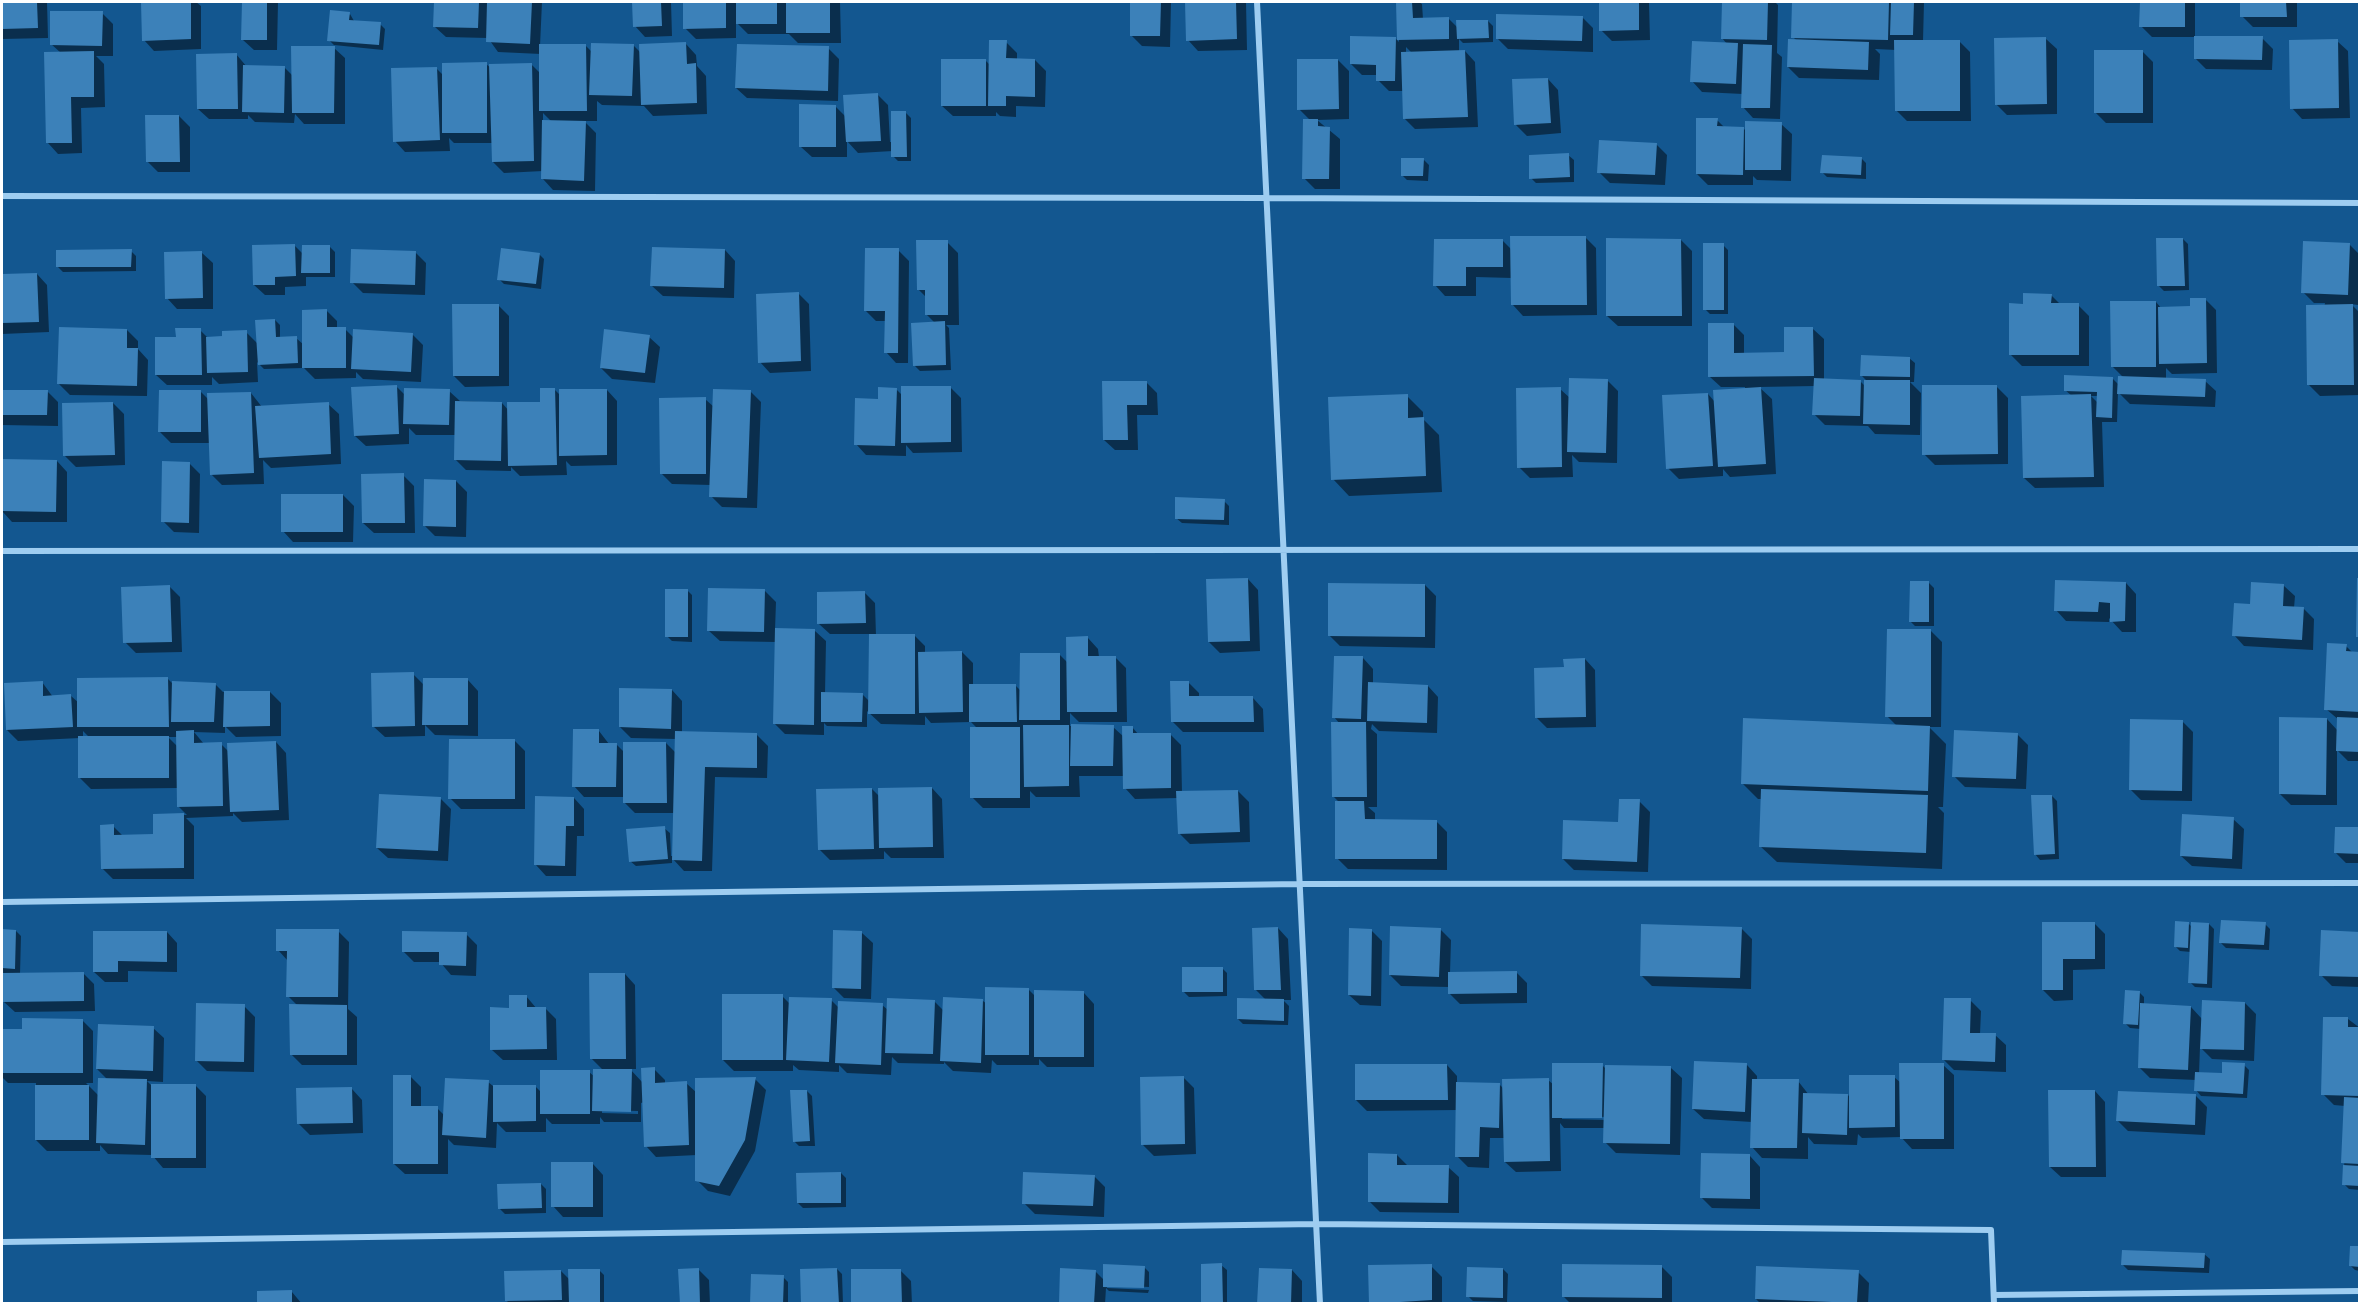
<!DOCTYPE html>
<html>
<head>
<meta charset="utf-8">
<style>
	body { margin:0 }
	#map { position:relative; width:2361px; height:1305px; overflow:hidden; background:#135790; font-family:Raleway,sans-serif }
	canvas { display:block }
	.frame { position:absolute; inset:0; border:3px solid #fff; pointer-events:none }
</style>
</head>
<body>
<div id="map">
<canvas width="2361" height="1305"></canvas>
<div class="frame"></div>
</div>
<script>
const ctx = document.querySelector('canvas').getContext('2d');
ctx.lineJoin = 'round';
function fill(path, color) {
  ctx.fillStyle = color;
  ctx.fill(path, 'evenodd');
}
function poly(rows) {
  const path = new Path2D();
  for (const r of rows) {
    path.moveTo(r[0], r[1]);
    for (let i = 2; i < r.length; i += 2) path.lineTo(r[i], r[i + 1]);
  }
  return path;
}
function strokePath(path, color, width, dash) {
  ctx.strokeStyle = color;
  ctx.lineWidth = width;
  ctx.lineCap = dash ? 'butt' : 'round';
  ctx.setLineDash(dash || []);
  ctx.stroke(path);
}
fill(poly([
	[2,2,47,2,48,38,2,39],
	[143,2,196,2,201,6,201,49,154,51,144,40],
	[243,2,278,2,277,50,254,50,243,40],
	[435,2,542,2,540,46,586,46,592,52,633,45,641,53,686,44,696,55,697,66,706,76,707,114,653,116,644,106,602,105,597,101,597,121,584,121,596,133,595,191,553,190,543,179,543,171,504,173,493,162,493,143,454,143,449,138,450,151,405,152,395,141,437,69,444,76,486,64,491,68,531,64,541,74,541,54,498,52,488,38,446,37,435,27],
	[543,113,552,122,543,122],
	[634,2,671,2,672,36,645,37,635,26],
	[684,2,840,2,841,43,798,43,789,34,748,34,736,22,736,38,696,39,685,28],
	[1132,2,1171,2,1170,47,1142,46,1131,35],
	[1187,2,1246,2,1247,50,1198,51,1188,40],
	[1398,2,1419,2,1422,4,1423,19,1448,18,1458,28,1488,21,1493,26,1493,42,1463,43,1459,39,1459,51,1465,51,1475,62,1478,127,1415,129,1404,118,1403,91,1389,91,1378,80,1378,75,1362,75,1351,64,1395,38,1399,42],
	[1406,47,1412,53,1406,53],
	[1600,2,1649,2,1650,40,1612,41,1601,30],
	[1723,2,1775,2,1778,5,1777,53,1782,57,1780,119,1753,118,1743,107,1743,94,1702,92,1692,81,1727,44,1722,38],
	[1794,2,1924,2,1923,41,1959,41,1970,52,1971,121,1907,121,1896,110,1896,50,1875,49,1880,54,1879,80,1799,78,1788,67,1797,41,1793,37],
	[2095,2,2120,2,2120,3,2096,3],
	[2141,2,2195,2,2195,37,2152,37,2141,26],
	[2241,2,2297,2,2297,27,2253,27,2242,16],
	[102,13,113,24,113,56,96,56,104,64,105,107,81,108,82,153,58,154,48,143,61,53,51,44],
	[350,14,354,21,380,24,385,29,383,50,334,45,329,40],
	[1582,17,1593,28,1593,52,1508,49,1497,38],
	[2262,38,2273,49,2272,70,2206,69,2195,58],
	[2046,39,2057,49,2057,114,2007,115,1996,104],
	[2337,41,2348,51,2350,118,2302,119,2292,108],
	[1006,42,1017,53,1017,60,1035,60,1046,71,1045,107,1016,106,1016,117,1000,116,996,112,996,116,953,116,942,106,985,60,990,65],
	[334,48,345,58,345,124,304,124,295,114,294,123,255,122,248,115,248,119,209,119,198,109,236,54,247,67,284,67,293,76],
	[828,48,839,59,838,101,747,98,736,88],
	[2143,52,2153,62,2153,123,2106,123,2095,112],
	[1338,60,1349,71,1349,119,1317,120,1340,139,1340,189,1315,189,1304,178,1310,120,1299,109],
	[1548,79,1558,90,1561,133,1527,136,1516,125],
	[877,94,888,105,890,142,893,142,906,113,911,118,911,161,898,161,893,156,893,151,858,153,847,141,847,157,812,157,801,147,836,107,846,117],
	[179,116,190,127,190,172,158,172,147,161],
	[1717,120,1725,128,1743,128,1747,132,1781,124,1792,134,1791,181,1757,180,1753,176,1753,185,1708,185,1697,174],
	[1656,144,1667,155,1665,185,1610,183,1599,172],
	[1568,155,1574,160,1574,182,1536,183,1531,178],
	[1861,158,1866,163,1866,179,1827,177,1822,172],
	[1424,160,1429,165,1428,181,1407,180,1402,175],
	[1585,237,1596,248,1597,315,1523,316,1513,305,1512,278,1476,277,1476,296,1445,296,1435,285,1503,241,1512,250],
	[2183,239,2188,244,2189,290,2164,291,2159,286],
	[1681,240,1692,251,1692,326,1618,326,1607,316],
	[947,242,958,253,959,325,946,325,949,328,951,370,920,371,915,366,935,323,927,315,927,298,918,289],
	[2349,244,2360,255,2358,305,2351,304,2360,313,2360,395,2320,396,2309,385,2325,303,2314,303,2303,292],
	[1723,245,1728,250,1728,314,1710,314,1705,309],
	[295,246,303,254,330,247,335,252,335,277,306,277,306,286,285,287,285,295,265,295,254,285],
	[725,250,735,261,734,298,663,296,652,286],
	[898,250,909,261,908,363,896,363,886,352,886,321,876,321,865,310],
	[131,251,136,256,136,271,63,272,58,267],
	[415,252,426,263,425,295,363,293,352,282],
	[202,253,213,263,213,309,177,309,167,298],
	[539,254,544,259,541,289,504,284,499,279],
	[37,274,47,285,49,332,2,334,2,275],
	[798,293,809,304,811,371,770,373,760,362],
	[2051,295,2061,305,2078,305,2089,316,2089,366,2022,366,2011,355,2024,305],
	[2205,299,2216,310,2217,373,2172,374,2166,368,2166,379,2205,381,2216,391,2215,407,2130,404,2118,392,2117,422,2102,422,2104,487,2035,488,2024,478,2072,396,2065,390,2113,379,2119,385,2124,378,2112,366,2156,302,2162,309,2192,308],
	[2091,396,2098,396,2098,403],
	[498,305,509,316,509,386,465,387,454,376],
	[326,310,337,321,337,329,345,329,354,338,412,334,423,345,421,382,363,379,356,372,356,378,315,379,304,368,264,369,257,362,258,382,219,384,212,377,212,385,167,385,156,375,177,338,200,330,209,339,246,332,258,344,275,320,280,325,280,338,296,338,304,345],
	[1733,324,1744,335,1744,354,1786,353,1813,329,1824,339,1824,380,1860,381,1865,386,1867,381,1862,376,1909,358,1915,363,1914,382,1910,382,1921,393,1920,435,1875,434,1868,426,1825,425,1814,414,1815,386,1759,387,1772,399,1776,474,1730,477,1723,469,1723,476,1679,479,1668,468,1708,394,1715,402,1745,390,1745,387,1721,387,1710,377],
	[127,330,138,341,138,349,148,360,147,396,70,395,59,384],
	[649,337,660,347,655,383,612,379,601,368],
	[1607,380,1618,391,1617,463,1579,462,1572,455,1573,477,1530,478,1519,467,1560,389,1570,398],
	[1146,382,1157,393,1158,415,1137,415,1138,450,1115,450,1104,440,1104,383],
	[396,386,405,395,449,391,460,401,502,403,509,411,542,403,554,389,560,395,607,390,617,401,617,465,571,466,566,461,567,475,520,476,511,467,511,471,466,470,455,459,456,435,416,435,409,428,409,444,366,446,355,436],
	[950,387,961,398,962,452,913,453,906,445,906,456,866,455,856,444,879,400,896,389,902,395],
	[1997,387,2008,398,2008,464,1935,465,1924,454],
	[2,391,47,391,58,402,58,426,2,425],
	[750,391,761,402,757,508,722,507,711,496,711,485,672,484,662,474,705,399,714,407],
	[201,392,209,400,251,393,262,407,328,404,339,414,341,464,271,468,263,460,264,484,222,485,211,474,210,443,171,443,160,432],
	[1407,396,1423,412,1423,419,1439,435,1442,492,1349,496,1333,479],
	[113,403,124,414,125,465,76,467,65,456],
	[2,460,57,461,67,472,67,522,12,522,2,511],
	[189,463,200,474,199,533,174,532,163,521],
	[403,475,414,486,415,533,374,533,363,523],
	[456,481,467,492,466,537,435,536,425,526],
	[343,495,354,506,353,542,293,542,283,531],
	[1224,501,1229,506,1229,525,1182,523,1176,518],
	[1248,579,1258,590,1260,651,1220,653,1209,642],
	[1929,583,1934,588,1934,626,1915,626,1910,621],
	[2126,583,2136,594,2136,632,2122,632,2109,618,2109,622,2066,621,2056,610],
	[1425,585,1436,596,1435,648,1340,646,1329,635],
	[2284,586,2295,596,2294,608,2303,608,2314,619,2313,650,2244,646,2234,635,2252,605],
	[170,587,180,597,182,652,136,653,125,642],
	[687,590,692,595,692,642,672,641,667,636],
	[765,591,776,602,775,630,815,631,826,641,825,694,862,694,870,702,870,634,830,634,819,624,864,592,875,603,876,636,915,636,925,646,925,653,962,652,973,663,973,686,1016,686,1021,691,1059,654,1068,663,1088,638,1098,649,1099,657,1115,657,1126,668,1127,722,1079,722,1070,713,1070,726,1113,727,1124,737,1132,727,1139,735,1170,734,1181,745,1182,793,1238,791,1249,802,1250,842,1190,844,1179,833,1178,798,1135,799,1125,788,1124,776,1079,776,1080,797,1036,797,1030,791,1030,808,983,808,972,797,978,729,971,722,931,723,925,716,925,725,881,724,867,711,867,727,827,726,824,723,824,735,785,734,774,723,776,642,720,641,709,631],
	[1931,631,1942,642,1941,727,1929,727,1946,744,1943,807,1938,807,1944,813,1942,869,1777,862,1760,846,1762,799,1758,799,1742,783,1897,726,1887,716],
	[2346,646,2353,653,2360,653,2360,761,2348,761,2337,750,2337,805,2291,805,2280,794,2327,719,2338,731,2339,720,2326,709],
	[1363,658,1373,669,1373,684,1428,686,1438,697,1437,733,1379,731,1372,724,1371,729,1377,734,1377,807,1368,807,1375,813,1375,821,1436,821,1447,832,1447,870,1348,869,1337,858,1339,802,1333,796,1340,724,1334,717],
	[1585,659,1595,670,1596,727,1547,728,1536,717,1565,669],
	[413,674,424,685,468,680,478,691,478,736,435,735,425,725,425,736,385,737,374,727],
	[168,679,174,685,215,684,223,692,270,692,281,703,281,736,236,737,225,726,225,733,194,732,204,744,221,744,229,752,276,742,286,753,289,820,242,822,233,813,233,816,186,818,194,826,194,879,113,879,102,868,113,826,123,836,155,836,155,815,187,815,179,807,178,788,91,789,80,778,80,738,18,741,7,730,42,682,53,697,71,696,79,703],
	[83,731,90,738,83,738],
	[168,737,177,737,178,747],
	[1188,682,1199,693,1199,698,1253,698,1263,709,1264,732,1183,732,1172,721],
	[672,690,682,701,682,733,757,735,768,746,767,778,715,777,712,871,684,871,672,858,672,863,636,866,630,861,664,828,670,833,671,856,674,856,675,813,635,813,624,802,624,797,584,797,574,786,599,731,609,744,616,744,624,752,666,743,676,753,676,739,631,738,620,727],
	[2182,721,2193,732,2192,801,2141,800,2130,789],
	[2017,734,2028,745,2026,789,1965,787,1954,776],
	[515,741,525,751,525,809,461,809,450,798],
	[932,788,942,799,944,858,891,858,884,851,884,859,830,860,819,849,872,789,880,797],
	[2052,796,2057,801,2059,859,2040,860,2035,854],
	[440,798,451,809,448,861,388,858,377,848],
	[574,798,584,809,584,836,577,836,576,876,546,876,536,865],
	[1639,801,1650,812,1648,872,1574,870,1563,859,1619,824],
	[2233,819,2244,829,2242,869,2192,866,2181,856],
	[2360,829,2360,863,2346,863,2335,852],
	[2043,923,2094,923,2105,934,2105,969,2073,970,2073,1000,2054,1001,2043,990],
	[2189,924,2192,927,2209,924,2214,929,2212,988,2195,987,2190,982,2191,952,2180,951,2175,946],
	[2265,924,2270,929,2269,950,2226,948,2221,943],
	[1278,928,1288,939,1291,1000,1283,1000,1289,1006,1288,1025,1243,1024,1238,1019,1266,1000,1256,990],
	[1741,928,1752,939,1751,989,1652,986,1641,975],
	[1440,929,1451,940,1450,973,1516,972,1527,983,1527,1003,1460,1004,1450,994,1449,987,1401,986,1390,975],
	[1371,930,1382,941,1381,1006,1360,1005,1349,995],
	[2,931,16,931,21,936,20,974,83,973,94,984,95,1011,15,1012,4,1002],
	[338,931,349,942,348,1009,357,1017,357,1065,302,1065,291,1054,298,1006,288,996,288,961,278,950],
	[167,932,177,943,177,972,128,971,128,982,105,982,94,972],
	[862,933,873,943,871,999,844,998,833,987],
	[2360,933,2360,987,2332,986,2321,975],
	[466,934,477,945,476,976,451,975,440,962,414,962,403,951],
	[1222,968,1227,973,1227,996,1189,997,1184,992],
	[625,974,635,985,636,1069,630,1069,643,1083,654,1069,665,1080,665,1084,686,1083,697,1093,755,1079,766,1090,755,1151,730,1196,708,1191,697,1180,697,1155,656,1157,646,1146,644,1102,641,1103,641,1122,604,1122,600,1117,600,1124,552,1124,546,1118,546,1132,506,1132,497,1123,496,1148,454,1145,448,1139,448,1174,405,1174,394,1164,410,1076,421,1087,421,1108,437,1108,444,1115,488,1082,493,1086,535,1086,541,1092,589,1072,595,1077,603,1070,591,1058],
	[602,1110,638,1111,638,1114,602,1113],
	[1028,989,1036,997,1084,993,1094,1004,1094,1067,1047,1067,1039,1059,1039,1065,997,1065,992,1060,991,1073,953,1071,944,1062,944,1064,898,1063,892,1057,891,1075,847,1073,839,1065,839,1072,799,1070,793,1065,793,1071,734,1071,723,1060,782,996,790,1004,831,1000,839,1008,882,1005,888,1010,934,1001,944,1011,983,1001,987,1004],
	[2139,992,2144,997,2144,1005,2191,1007,2202,1019,2245,1003,2256,1014,2254,1061,2212,1059,2200,1047,2199,1074,2223,1075,2244,1065,2249,1070,2247,1098,2201,1096,2196,1090,2196,1080,2150,1078,2139,1067,2141,1029,2130,1028,2125,1023],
	[526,996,537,1009,546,1009,556,1019,557,1060,503,1060,492,1050,511,1009],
	[1970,1000,1981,1011,1980,1034,1995,1035,2006,1045,2006,1072,1954,1070,1943,1059],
	[244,1006,255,1017,254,1072,207,1071,196,1060],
	[2348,1019,2360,1028,2360,1190,2349,1189,2344,1184,2345,1106,2334,1105,2323,1094],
	[82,1020,93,1031,93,1083,86,1083,99,1096,108,1080,97,1069,153,1028,164,1038,163,1082,147,1081,152,1086,195,1085,206,1096,206,1168,163,1168,152,1155,108,1154,100,1145,100,1151,47,1151,36,1140,36,1083,8,1083,2,1077,2,1031,23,1031],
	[1447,1065,1457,1076,1457,1084,1499,1084,1504,1089,1548,1080,1554,1085,1602,1065,1606,1069,1671,1068,1682,1078,1680,1155,1616,1153,1605,1142,1605,1128,1564,1128,1560,1123,1561,1171,1516,1172,1505,1162,1505,1138,1490,1138,1489,1168,1468,1167,1457,1156,1457,1110,1367,1111,1356,1100],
	[1562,1116,1610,1117,1610,1120,1562,1119],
	[1747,1065,1757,1076,1757,1080,1798,1081,1809,1095,1848,1095,1851,1099,1894,1077,1901,1083,1943,1065,1954,1075,1954,1149,1912,1149,1901,1137,1862,1138,1858,1134,1857,1145,1814,1144,1808,1137,1808,1159,1762,1158,1752,1147,1752,1122,1704,1119,1693,1109],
	[1183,1077,1194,1088,1196,1154,1154,1156,1143,1145],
	[352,1089,362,1100,363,1133,310,1135,299,1124],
	[807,1091,812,1096,815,1146,799,1146,794,1141],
	[2095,1091,2105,1102,2106,1177,2061,1177,2050,1167],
	[2196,1096,2207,1107,2205,1135,2128,1131,2118,1121],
	[1397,1155,1408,1166,1448,1167,1459,1177,1459,1213,1380,1212,1369,1201],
	[1750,1156,1760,1167,1760,1209,1712,1208,1701,1197],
	[593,1164,603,1175,603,1217,563,1217,553,1206],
	[841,1173,846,1178,846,1207,803,1208,798,1203],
	[1094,1176,1105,1187,1104,1217,1035,1214,1024,1203],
	[541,1184,546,1189,546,1213,505,1214,500,1209],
	[2360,1248,2360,1271,2355,1270,2350,1265],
	[2204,1254,2210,1259,2209,1273,2128,1270,2123,1265],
	[1221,1265,1227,1270,1227,1304,1203,1304],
	[1431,1266,1442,1277,1442,1304,1370,1304],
	[1661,1266,1672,1277,1672,1304,1571,1304,1563,1296],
	[1144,1267,1149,1272,1149,1287,1107,1285,1107,1288,1149,1290,1148,1293,1109,1291,1106,1288,1105,1304,1060,1304,1095,1271,1104,1280],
	[698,1269,709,1280,710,1304,681,1304],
	[837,1269,842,1274,843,1304,802,1304],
	[1503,1269,1508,1274,1507,1302,1473,1301,1468,1296],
	[599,1270,604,1275,604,1304,510,1304,506,1300,561,1271,570,1280],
	[900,1270,911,1281,912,1304,853,1304],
	[1292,1270,1302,1281,1302,1304,1259,1304],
	[1858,1272,1869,1283,1868,1304,1761,1304,1756,1299],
	[783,1277,788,1282,788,1304,751,1304],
	[292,1292,302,1304,258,1304]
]), '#0007');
fill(poly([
	[2,2,37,2,38,28,2,29],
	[141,2,191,2,191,39,142,41],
	[242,2,267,2,267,40,241,40],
	[434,2,479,2,478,28,433,27],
	[487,2,532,2,530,44,486,42],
	[632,2,661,2,662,26,633,27],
	[683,2,726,2,726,28,683,29],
	[736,2,777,2,777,24,736,24],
	[786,2,830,2,830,33,786,33],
	[1130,2,1161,2,1160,36,1130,36],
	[1185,2,1236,2,1237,39,1186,41],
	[1396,2,1412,2,1413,18,1449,17,1449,39,1397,40],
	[1599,2,1639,2,1639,30,1599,31],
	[1722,2,1768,2,1767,40,1721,39],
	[1792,2,1889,2,1888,40,1791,38],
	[1891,2,1914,2,1913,35,1890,35],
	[2140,2,2185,2,2185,27,2139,27],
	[2240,2,2286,2,2287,17,2240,17],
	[330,10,350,12,349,20,381,22,379,45,327,41],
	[50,11,103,11,102,46,50,45],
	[1496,14,1583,16,1582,41,1496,39],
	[1456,20,1488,20,1489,38,1457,39],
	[1350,36,1396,37,1395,81,1376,81,1376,65,1350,64],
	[2194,36,2263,36,2262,60,2194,59],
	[2046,37,2047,104,1995,105,1994,38],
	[1788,39,1869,42,1868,70,1787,67],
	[2338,39,2339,108,2290,109,2289,40],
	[989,40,1007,40,1006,58,1035,59,1035,97,1006,96,1006,106,988,106],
	[1894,40,1960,40,1960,111,1895,111],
	[1692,41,1738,43,1736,84,1690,82],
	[686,42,687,64,696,63,697,103,641,105,639,44],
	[591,43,634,44,632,96,589,95],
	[539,44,586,44,587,111,539,111],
	[737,44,829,46,828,91,735,88],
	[1743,44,1772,45,1770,108,1741,108],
	[291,46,335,46,334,113,292,113],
	[1465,50,1468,117,1403,119,1401,52],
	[2094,50,2143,50,2143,113,2094,113],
	[94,51,94,97,71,97,72,143,46,143,44,52],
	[237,53,238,109,197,109,196,54],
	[941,59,986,59,986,106,941,106],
	[1297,59,1338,59,1339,109,1297,110],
	[487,62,487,133,442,133,442,63],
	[532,63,534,161,492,162,489,64],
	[243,65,285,66,284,113,242,112],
	[437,67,440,140,393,142,391,68],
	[1548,78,1551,123,1514,125,1512,79],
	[878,93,881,141,846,142,843,95],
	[799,104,836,105,836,147,799,147],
	[891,111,906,111,907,157,891,157],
	[145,115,179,115,180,162,146,162],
	[1696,118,1718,118,1717,126,1744,127,1743,175,1696,174],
	[1303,119,1318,119,1318,126,1330,127,1329,179,1302,179],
	[542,120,586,121,584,181,541,179],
	[1745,121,1782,122,1781,170,1745,170],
	[1599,140,1657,143,1655,175,1597,173],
	[1569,153,1570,177,1529,179,1529,155],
	[1822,155,1862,157,1861,175,1820,173],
	[1401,158,1424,158,1423,176,1401,176],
	[1510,236,1586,236,1587,305,1511,305],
	[1606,238,1681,239,1682,316,1606,316],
	[2156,238,2183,238,2185,286,2157,286],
	[1434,239,1503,239,1503,267,1466,267,1466,286,1433,286],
	[916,240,948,240,948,315,925,315,925,290,917,290],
	[2303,241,2350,243,2348,295,2301,293],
	[1703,243,1724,243,1724,310,1703,310],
	[295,244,296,276,275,277,275,285,253,285,252,245],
	[302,245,330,245,330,273,301,273],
	[652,247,725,249,724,288,650,286],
	[501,248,540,253,536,284,497,280],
	[865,248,899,248,898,353,884,353,885,311,864,311],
	[132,249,131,267,56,267,56,250],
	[351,249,416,251,415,285,350,283],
	[202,251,203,298,165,299,164,252],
	[37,273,39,322,2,323,2,274],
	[799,292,801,361,758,363,756,294],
	[2023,293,2052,294,2051,303,2079,303,2079,355,2009,355,2009,303,2023,304],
	[2190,298,2206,298,2207,363,2159,364,2158,307,2190,306],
	[2110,301,2156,301,2156,367,2111,367],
	[452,304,499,304,499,376,453,376],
	[2353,304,2354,385,2307,385,2306,305],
	[327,309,327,327,346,327,346,368,302,368,302,310],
	[275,319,276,337,297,336,298,363,258,365,255,320],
	[945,321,946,365,913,366,911,323],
	[1708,323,1734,323,1734,353,1784,352,1784,327,1813,327,1814,376,1708,377],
	[59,327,127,329,127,348,138,348,137,386,57,384],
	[175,328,201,328,202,375,155,375,155,337,176,337],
	[353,329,413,333,411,372,351,369],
	[604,329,650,335,645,373,600,368],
	[247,330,248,372,207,373,206,337,222,336,222,331],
	[1861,355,1910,357,1910,377,1860,376],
	[2064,375,2113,377,2112,418,2096,417,2097,392,2064,391],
	[2118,376,2206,379,2205,397,2117,394],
	[1569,378,1608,379,1606,453,1567,452],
	[1814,378,1861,380,1860,416,1812,415],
	[1864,380,1910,380,1910,425,1863,424],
	[1102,381,1147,381,1147,405,1127,405,1128,440,1103,440],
	[397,385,399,434,354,436,351,387],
	[1922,385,1997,385,1998,454,1922,455],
	[901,386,951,386,951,442,901,443],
	[878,387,897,388,895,446,854,445,855,398,878,399],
	[1561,387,1562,467,1517,468,1516,388],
	[1761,387,1766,464,1718,467,1713,390],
	[404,388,450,389,449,425,403,424],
	[540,388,555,388,557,465,508,466,507,402,540,402],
	[559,389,607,389,607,455,559,456],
	[713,389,751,390,747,498,709,497],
	[2,390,48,390,47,415,2,415],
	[159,390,201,390,201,432,158,432],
	[251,392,254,473,210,475,207,393],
	[1708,393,1713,466,1666,469,1662,395],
	[1408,394,1408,418,1424,417,1426,476,1331,480,1328,397],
	[2091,394,2094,477,2023,478,2021,396],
	[706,397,706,474,660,474,659,398],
	[455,401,502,402,501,461,454,460],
	[113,402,115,455,63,456,62,403],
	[329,402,331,454,259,458,255,406],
	[2,459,57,460,56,512,2,511],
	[162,461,190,462,189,523,161,522],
	[404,473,405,523,362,523,361,474],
	[424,479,456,480,456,527,423,526],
	[281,494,343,494,343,532,281,532],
	[1175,497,1225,499,1224,520,1175,519],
	[1248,578,1250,641,1208,642,1206,579],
	[2357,578,2360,578,2360,637,2356,637],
	[2055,580,2126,582,2125,621,2110,622,2110,603,2099,602,2098,612,2054,611],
	[1910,581,1929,581,1929,622,1909,622],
	[2251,582,2284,584,2283,606,2304,607,2302,640,2232,636,2234,603,2250,604],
	[1328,583,1425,584,1425,637,1328,636],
	[170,585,172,642,123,643,121,587],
	[708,588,765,589,764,632,707,631],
	[665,589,688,589,688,637,665,637],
	[865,591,866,623,817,624,817,592],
	[775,628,815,629,814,725,773,724],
	[1887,629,1931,629,1931,717,1885,717],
	[869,634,915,634,915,714,868,714],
	[1088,636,1088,656,1116,656,1117,712,1067,712,1066,637],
	[2327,643,2347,644,2346,651,2360,652,2360,712,2324,710],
	[962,651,963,712,919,713,918,652],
	[1020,653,1060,653,1060,720,1019,720],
	[1334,656,1363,656,1361,719,1332,718],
	[1585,658,1586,717,1535,718,1534,668,1564,667,1563,659],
	[414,672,415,726,372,727,371,673],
	[168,677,169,727,77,727,77,678],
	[423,678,468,678,468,725,422,725],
	[43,681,43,696,71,694,73,727,6,730,4,683],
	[172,681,216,683,214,722,171,722],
	[1170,681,1189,681,1189,696,1253,696,1254,722,1171,722],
	[1368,682,1428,685,1427,723,1367,721],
	[969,684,1016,684,1017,722,969,722],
	[619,688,672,689,671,729,619,727],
	[224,691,270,691,270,726,223,727],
	[821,692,863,693,862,722,821,722],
	[2279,717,2327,718,2326,795,2279,794],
	[2337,717,2360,718,2360,752,2336,751],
	[1743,718,1930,726,1928,791,1741,784],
	[2130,719,2183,720,2182,791,2129,790],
	[1331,722,1366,722,1367,797,1332,797],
	[1071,724,1114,725,1113,766,1070,766],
	[1023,725,1069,725,1069,786,1024,787],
	[1122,726,1133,726,1133,733,1171,733,1171,788,1123,789],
	[970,727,1020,727,1020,798,970,798],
	[573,729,599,729,599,743,617,743,616,787,572,787],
	[194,730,194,743,222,742,223,806,177,807,176,731],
	[1954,730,2018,733,2016,779,1952,777],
	[675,731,757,733,757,768,705,767,702,861,672,860],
	[78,736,169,736,169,778,78,778],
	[449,739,515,739,515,799,448,799],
	[276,741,279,810,230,812,227,743],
	[623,742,666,742,667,803,623,803],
	[932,787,933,847,879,848,878,788],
	[872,788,874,849,818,850,816,789],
	[1761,789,1928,795,1926,853,1759,847],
	[1238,790,1240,832,1178,834,1176,791],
	[379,794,441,797,438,851,376,848],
	[2031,795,2052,795,2055,854,2034,855],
	[535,796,574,797,574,826,566,826,565,866,534,865],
	[1619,799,1640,799,1637,862,1562,859,1563,820,1618,822],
	[1335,801,1364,801,1365,819,1437,820,1437,859,1335,859],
	[184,813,184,868,101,869,100,825,114,824,114,835,153,834,153,814],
	[2182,814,2234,817,2232,859,2180,856],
	[665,826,668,859,629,862,626,829],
	[2335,827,2360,827,2360,854,2334,853],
	[2221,920,2266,922,2264,945,2219,943],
	[2175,921,2189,922,2188,948,2174,947],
	[2042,922,2095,922,2095,959,2063,959,2063,990,2042,990],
	[2191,922,2209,923,2207,984,2188,983],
	[1641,924,1742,927,1740,978,1640,976],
	[1390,926,1441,928,1439,977,1389,975],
	[1278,927,1281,990,1254,990,1252,928],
	[1349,928,1372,929,1371,996,1348,995],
	[2,929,16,930,15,969,2,968],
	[276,929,339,929,338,997,286,997,287,951,276,951],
	[833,930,862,931,861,989,832,988],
	[2321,930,2360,932,2360,977,2319,976],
	[93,931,167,931,167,962,118,961,118,972,93,972],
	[402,931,467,932,466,966,439,965,439,952,402,952],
	[1182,967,1223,967,1223,992,1182,992],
	[1517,971,1517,993,1448,994,1448,972],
	[84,972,84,1001,2,1002,2,973],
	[589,973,625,973,626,1059,590,1059],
	[985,987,1029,988,1029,1055,985,1055],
	[1034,990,1084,991,1084,1057,1034,1057],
	[2125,990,2140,991,2138,1025,2123,1024],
	[722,994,783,994,783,1060,722,1060],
	[509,995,527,995,527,1007,546,1007,547,1049,490,1050,490,1007,509,1008],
	[789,997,832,998,829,1062,786,1060],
	[943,997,983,999,981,1063,940,1061],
	[887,998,935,1000,933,1054,885,1053],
	[1237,998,1284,999,1284,1021,1237,1019],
	[1944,998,1971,998,1970,1033,1996,1033,1995,1062,1942,1060],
	[2202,1000,2245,1002,2244,1050,2200,1049],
	[838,1001,883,1003,881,1065,835,1063],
	[196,1003,245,1004,244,1062,195,1061],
	[2140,1003,2191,1006,2188,1070,2138,1068],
	[289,1004,347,1005,347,1055,290,1055],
	[2323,1017,2348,1017,2348,1027,2360,1027,2360,1096,2321,1095],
	[22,1018,83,1019,83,1073,2,1073,2,1029,22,1029],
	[98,1024,154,1026,153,1071,96,1069],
	[1694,1061,1747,1063,1745,1112,1692,1109],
	[2222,1062,2245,1063,2243,1094,2194,1091,2195,1072,2222,1073],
	[1552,1063,1603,1063,1602,1118,1552,1118],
	[1899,1063,1944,1063,1944,1139,1900,1139],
	[1355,1064,1447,1064,1448,1100,1355,1100],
	[1605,1065,1671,1066,1670,1144,1603,1143],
	[655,1067,655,1083,687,1081,689,1145,644,1147,641,1068],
	[593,1069,632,1069,631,1112,592,1111],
	[540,1070,590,1070,590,1114,540,1114],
	[393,1075,411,1075,411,1106,438,1106,438,1164,393,1164],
	[1849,1075,1895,1075,1895,1127,1849,1128],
	[1184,1076,1185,1144,1141,1145,1140,1077],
	[756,1077,745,1140,719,1186,695,1181,695,1078],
	[98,1078,147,1079,145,1145,96,1143],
	[445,1078,489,1080,486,1138,442,1135],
	[1549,1078,1550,1161,1504,1162,1502,1079],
	[1752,1079,1799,1079,1797,1148,1750,1148],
	[1456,1082,1500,1083,1499,1128,1480,1127,1479,1157,1455,1157],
	[151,1084,196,1084,196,1158,151,1158],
	[35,1085,89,1085,89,1140,35,1140],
	[493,1085,536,1085,536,1121,493,1122],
	[352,1087,353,1123,297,1124,296,1088],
	[790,1090,807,1090,810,1141,793,1142],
	[2048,1090,2095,1090,2096,1167,2049,1167],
	[2118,1091,2196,1094,2195,1125,2116,1121],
	[1803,1093,1848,1094,1847,1135,1802,1133],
	[2344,1097,2360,1098,2360,1164,2341,1163],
	[1368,1153,1397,1154,1397,1165,1449,1165,1448,1203,1368,1202],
	[1701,1153,1750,1154,1750,1199,1700,1198],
	[551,1162,593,1162,593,1207,551,1207],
	[2343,1165,2360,1166,2360,1186,2342,1185],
	[841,1172,841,1203,797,1203,796,1173],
	[1023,1172,1095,1175,1093,1206,1022,1204],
	[541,1183,542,1208,498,1209,497,1184],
	[2350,1246,2360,1246,2360,1267,2349,1266],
	[2122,1250,2205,1253,2204,1268,2121,1265],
	[1222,1263,1223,1304,1201,1304,1201,1264],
	[1103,1264,1145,1266,1144,1288,1103,1287],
	[1432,1264,1432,1300,1369,1304,1368,1265],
	[1562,1264,1662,1265,1662,1298,1562,1297],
	[1756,1266,1859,1270,1857,1303,1755,1299],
	[1467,1267,1503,1268,1503,1298,1466,1297],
	[699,1268,700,1304,680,1304,678,1269],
	[837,1268,839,1304,801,1304,800,1269],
	[1060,1268,1096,1270,1094,1304,1059,1304],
	[1259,1268,1292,1269,1291,1304,1257,1304],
	[568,1269,600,1269,600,1302,569,1303],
	[851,1269,901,1269,902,1304,851,1304],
	[561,1270,562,1300,505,1301,504,1271],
	[751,1274,784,1275,783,1304,750,1304],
	[292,1290,292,1304,257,1304,257,1291]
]), '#3c81b9');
strokePath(poly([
	[1257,2,1320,1304],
	[2,196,1266,198,2360,203],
	[2,551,2360,549],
	[2,902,1300,884,2360,883],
	[2,1242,1317,1224,1991,1230,1994,1304],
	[1994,1295,2360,1291]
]), '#9ecdf1', 6);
</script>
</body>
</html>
